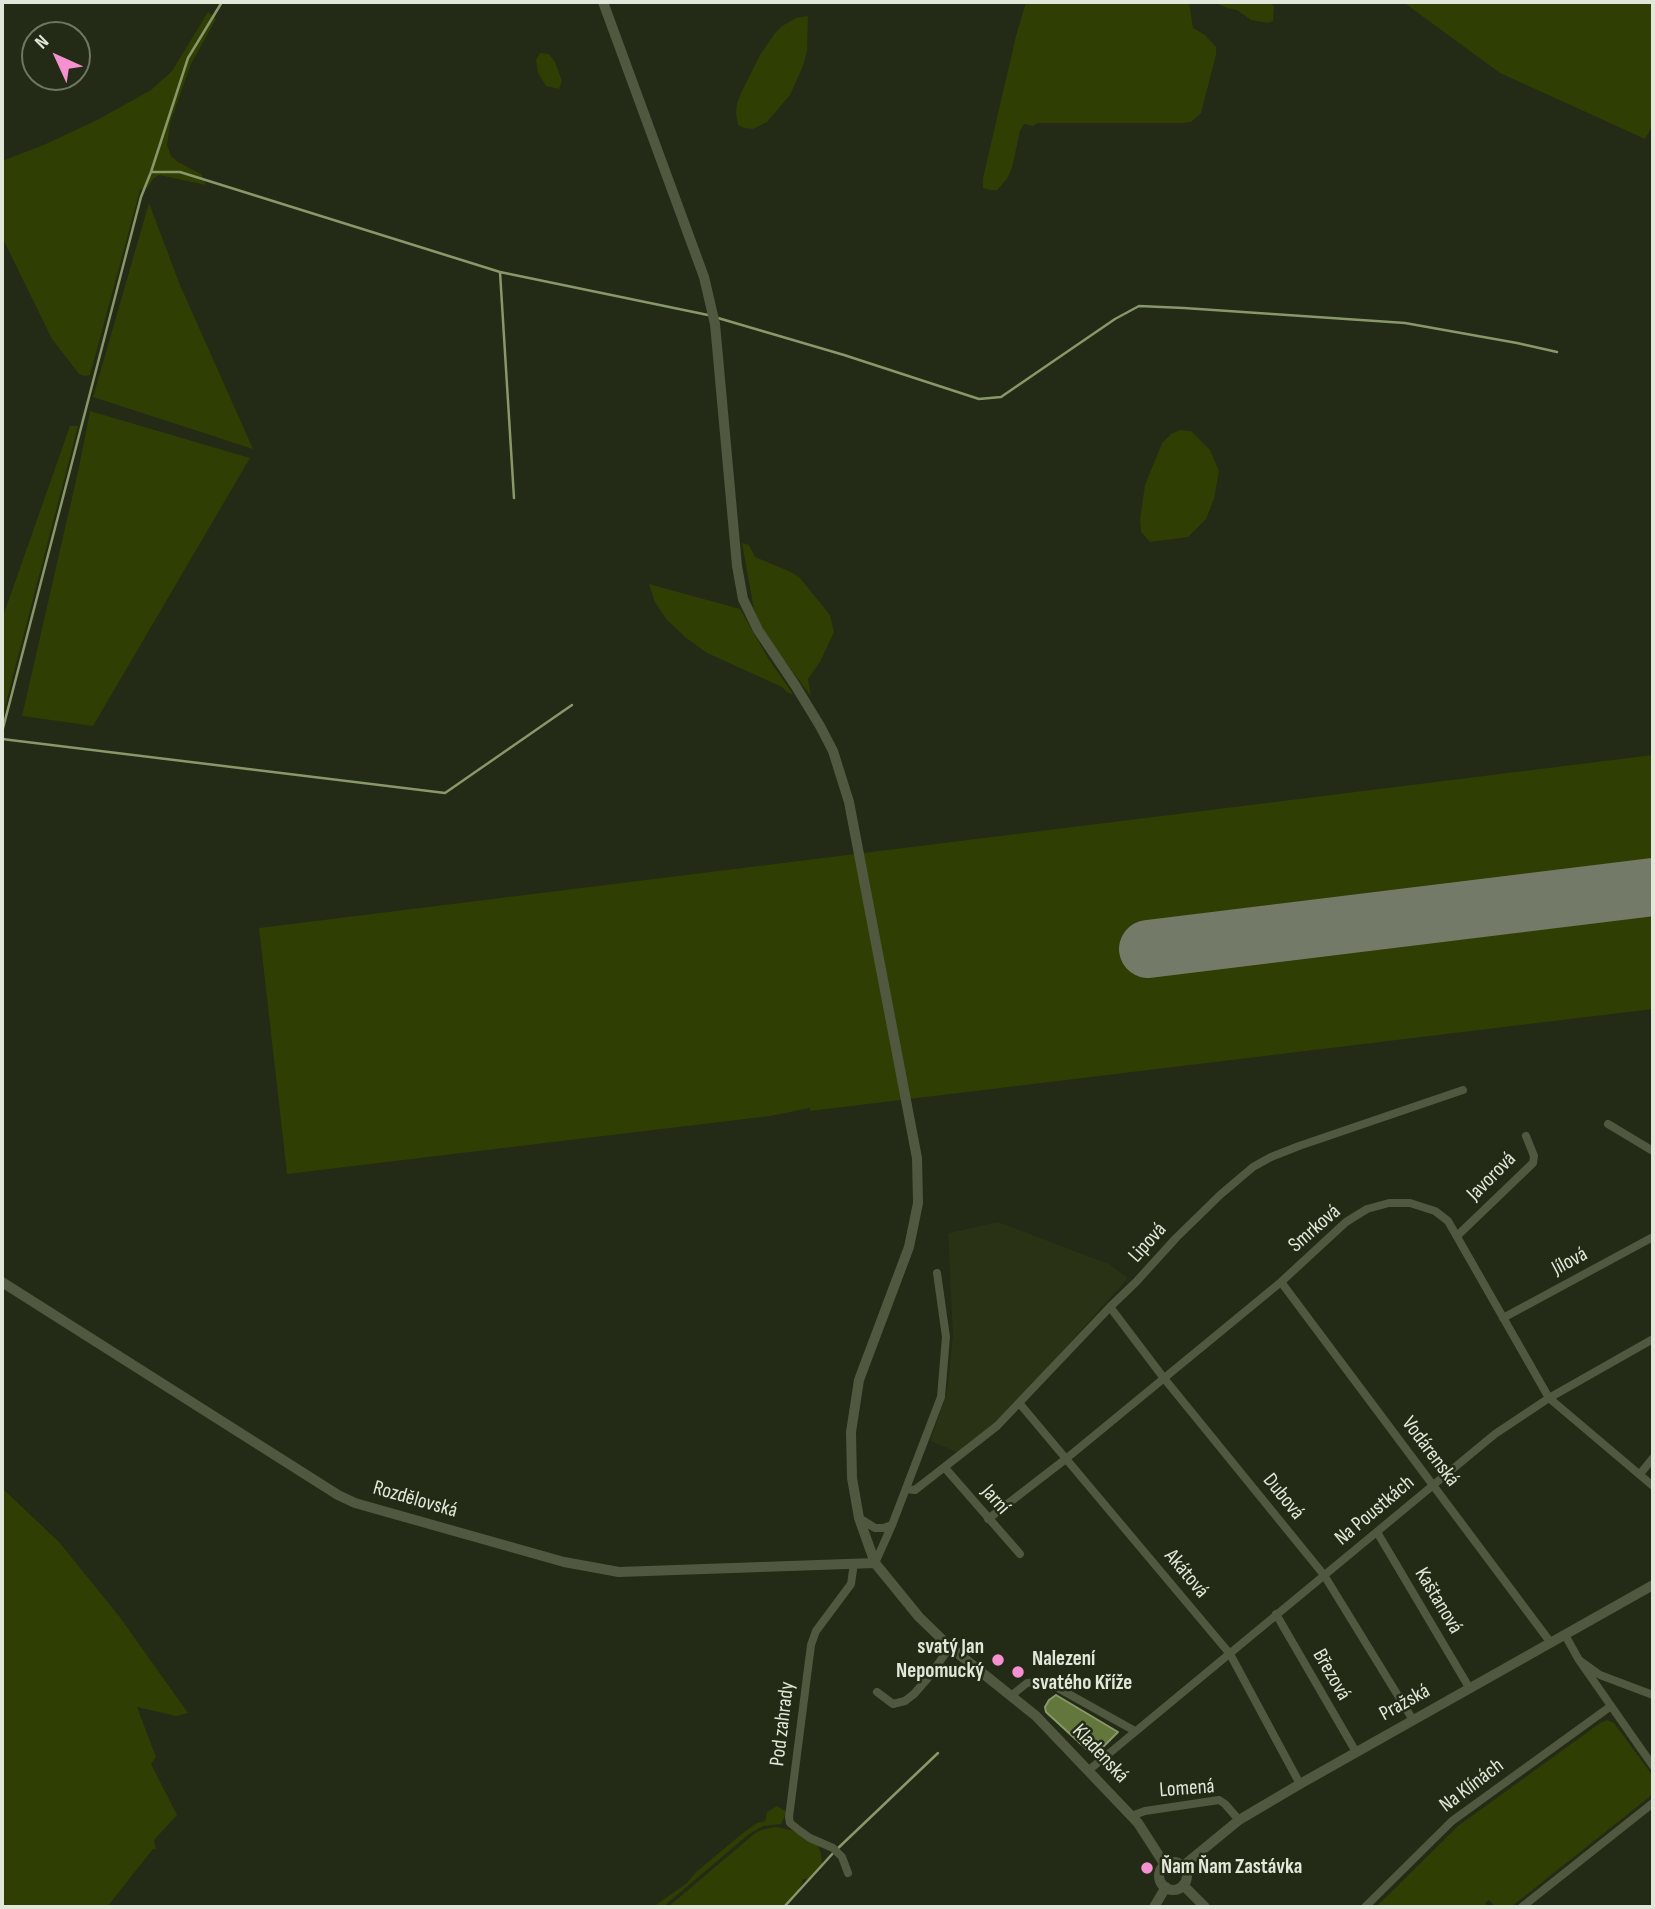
<!DOCTYPE html>
<html>
<head>
<meta charset="utf-8">
<style>
	body { margin:0 }
	#map { position:relative; width:1655px; height:1909px; overflow:hidden; background:#232a15; font-family:"Sofia Sans Condensed",sans-serif }
	canvas { display:block }
	.frame { position:absolute; inset:0; border:4px solid #e1e7d9; pointer-events:none }
	.north { position:absolute; left:21px; top:21px; width:70px; height:70px; box-sizing:border-box; background:#232a15; border:2px solid #6f7663; border-radius:50%; rotate:315deg; font-size:19px; font-weight:700; line-height:28px; text-align:center; color:#e1e7d9 }
	.north::after { content:''; display:block; margin:auto; width:24px; height:32px; background:#f590d1; clip-path:polygon(50% 0,100% 100%,50% 72%,0 100%) }
</style>
</head>
<body>
<div id="map">
<canvas width="1655" height="1909"></canvas>
<div class="frame"></div>
<div class="north">N</div>
</div>
<script>
const ctx = document.querySelector('canvas').getContext('2d');
ctx.lineJoin = 'round';
function fill(path, color) {
  ctx.fillStyle = color;
  ctx.fill(path, 'evenodd');
}
function poly(rows) {
  const path = new Path2D();
  for (const r of rows) {
    if (r.length === 3) {
      path.moveTo(r[0] + r[2], r[1]);
      path.arc(r[0], r[1], r[2], 0, 2 * Math.PI);
      continue;
    }
    path.moveTo(r[0], r[1]);
    for (let i = 2; i < r.length; i += 2) path.lineTo(r[i], r[i + 1]);
  }
  return path;
}
function strokePath(path, color, width, dash) {
  ctx.strokeStyle = color;
  ctx.lineWidth = width;
  ctx.lineCap = dash ? 'butt' : 'round';
  ctx.setLineDash(dash || []);
  ctx.stroke(path);
}
function label(font, color, halo, rows, align = 'center') {
  ctx.font = font + ' "Sofia Sans Condensed",sans-serif';
  ctx.lineWidth = 5;
  ctx.setLineDash([]);
  ctx.textBaseline = 'middle';
  ctx.strokeStyle = halo;
  ctx.fillStyle = color;
  for (const [text, x, y, turn = 0] of rows) {
    ctx.save();
    ctx.translate(x, y);
    ctx.rotate((+turn || 0) * Math.PI / 180);
    ctx.textAlign = isNaN(turn) ? turn : align;
    if (halo) ctx.strokeText(text, 0, 0);
    ctx.fillText(text, 0, 0);
    ctx.restore();
  }
}
fill(poly([
	[998,1222,1109,1264,1128,1278,1024,1394,992,1427,960,1453,930,1441,947,1393,953,1335,948,1233]
]), '#293215');
fill(poly([
	[1026,2,1189,2,1193,28,1205,35,1216,47,1216,55,1201,113,1191,122,1181,123,1038,123,1033,126,1024,124,1020,131,1012,168,1007,179,997,190,990,190,983,188,983,178,1016,36],
	[1213,2,1269,2,1274,6,1273,21,1268,23,1251,20,1237,10,1227,8],
	[1403,2,1653,2,1653,125,1645,139,1500,73],
	[208,12,216,19,191,64,170,123,167,145,171,156,178,162,201,174,206,185,159,175,153,179,148,187,140,190,90,375,85,376,79,374,52,339,2,237,2,161,46,144,99,119,151,90,172,71],
	[808,16,807,51,803,66,790,95,767,122,753,129,744,128,738,125,736,113,737,103,742,91,760,55,775,33,782,26,796,18],
	[540,53,549,54,555,62,562,81,559,89,546,86,538,73,536,60],
	[149,203,180,285,253,449,93,397],
	[90,411,250,458,93,726,22,716,79,467],
	[70,426,78,426,2,718,2,619],
	[1180,430,1191,431,1210,450,1219,471,1214,499,1206,519,1188,537,1150,542,1141,532,1140,520,1145,485,1162,443,1171,434],
	[742,543,749,545,755,557,791,572,800,578,830,615,834,632,820,662,808,679,811,696,767,638,755,615],
	[649,584,740,609,768,658,793,694,788,693,782,687,707,653,685,637,666,619,655,602],
	[1653,755,1653,1009,810,1111,810,1108,770,1116,287,1174,259,928],
	[2,1488,59,1542,119,1616,188,1713,176,1716,137,1707,156,1757,151,1764,177,1815,154,1840,156,1849,153,1849,107,1907,2,1907],
	[1607,1720,1614,1723,1653,1776,1653,1794,1511,1907,1496,1907,1489,1900,1485,1903,1489,1907,1376,1907,1458,1826,1600,1723],
	[777,1806,787,1812,781,1824,763,1826,749,1834,663,1907,653,1907,687,1883,696,1872,743,1833,757,1823,765,1821,767,1812],
	[776,1827,791,1830,805,1837,818,1845,821,1854,822,1864,820,1868,809,1879,803,1879,799,1891,785,1907,668,1907,754,1834,761,1830]
]), '#2f3e02');
const water = poly([
	[1056,1695,1118,1732,1094,1756,1046,1712,1045,1707,1049,1700,1056,1695]
]);
fill(water, '#63763b');
strokePath(water, '#89986a', 2);
strokePath(poly([
	[151,172,180,172,500,272,708,315],
	[500,272,514,498],
	[718,318,844,355,979,399,1001,397,1115,319,1139,306,1184,308,1405,323,1517,343,1557,352],
	[2,732,141,197,151,172,188,58,222,2],
	[2,739,445,793,572,705],
	[784,1907,835,1851,938,1753]
]), '#89986a', 2.5);
strokePath(poly([
	[1148,949,1653,887]
]), '#747a68', 58);
strokePath(poly([
	[1608,1124,1653,1151],
	[1457,1236,1533,1163,1534,1156,1526,1136],
	[1281,1282,1551,1643],
	[1110,1307,1163,1377,1324,1575,1413,1720],
	[1503,1318,1653,1237],
	[1020,1404,1230,1654,1300,1784],
	[945,1468,1020,1554],
	[1640,1474,1653,1458],
	[906,1489,915,1490,997,1426,1110,1307,1136,1282,1176,1238,1220,1195,1253,1167,1271,1157,1299,1146,1463,1090],
	[859,1518,875,1528,883,1528,892,1525],
	[988,1519,1067,1458,1281,1282,1346,1222,1367,1209,1389,1203,1410,1203,1435,1211,1448,1221,1549,1398,1653,1486],
	[1377,1532,1470,1689],
	[875,1563,892,1525,941,1397,946,1337,937,1273],
	[1276,1614,1356,1752],
	[1565,1635,1579,1660,1600,1675,1653,1695],
	[1579,1660,1653,1766],
	[877,1692,893,1704,905,1701,914,1694,928,1678,950,1647],
	[1012,1695,1027,1683,1039,1682,1056,1687,1135,1731],
	[1089,1770,1495,1434,1549,1398,1653,1339],
	[1131,1816,1145,1811,1219,1800,1225,1804,1239,1820],
	[848,1873,842,1857,833,1848,810,1838,800,1831,790,1823,789,1817,811,1645,816,1631,851,1584,854,1563],
	[1365,1907,1452,1821,1611,1706],
	[1522,1907,1653,1803]
]), '#505840', 8);
strokePath(poly([
	[603,2,704,277,715,324,737,566,743,599,758,630,795,685,820,726,833,751,849,802,917,1158,918,1203,909,1247,859,1380,851,1432,852,1478,859,1518,875,1563,919,1617,950,1647,1036,1716,1138,1823,1165,1865],
	[2,1282,338,1495,355,1503,564,1562,619,1572,875,1563],
	[1173,1876,14],
	[1183,1866,1239,1820,1300,1784,1653,1585],
	[1183,1885,1205,1907],
	[1154,1907,1166,1887]
]), '#505840', 10);
for (const [x, y, r, color] of [
	[998,1660,7,"#f590d1"],
	[1018,1672,7,"#f590d1"],
	[1147,1868,7,"#f590d1"]
]) {
  const dot = new Path2D();
  dot.arc(x, y, r, 0, 2 * Math.PI);
  ctx.fillStyle = color;
  ctx.fill(dot);
  strokePath(dot, '#232a15', 2.5);
}
label('21px', '#e1e7d9', '#232a15', [
	["Javorová",1492,1177,-45],
	["Smrková",1315,1229,-41],
	["Lipová",1148,1243,-48],
	["Jílová",1570,1262,-28],
	["Vodárenská",1430,1452,53],
	["Dubová",1283,1497,51],
	["Rozdělovská",415,1500,16],
	["Jarní",995,1500,49],
	["Na Poustkách",1375,1511,-40],
	["Akátová",1186,1574,50],
	["Kaštanová",1438,1601,59],
	["Březová",1331,1675,60],
	["Pražská",1405,1703,-29],
	["Pod zahrady",783,1724,-83],
	["Kladenská",1100,1754,47],
	["Na Klínách",1472,1786,-37],
	["Lomená",1187,1789,-4]
]);
label('bold 21px', '#e1e7d9', '#232a15', [
	["svatý Jan",984,1648,"right"],
	["Nepomucký",984,1672,"right"],
	["Nalezení",1032,1660],
	["svatého Kříže",1032,1684],
	["Ňam Ňam Zastávka",1161,1868]
], 'left');
</script>
</body>
</html>
